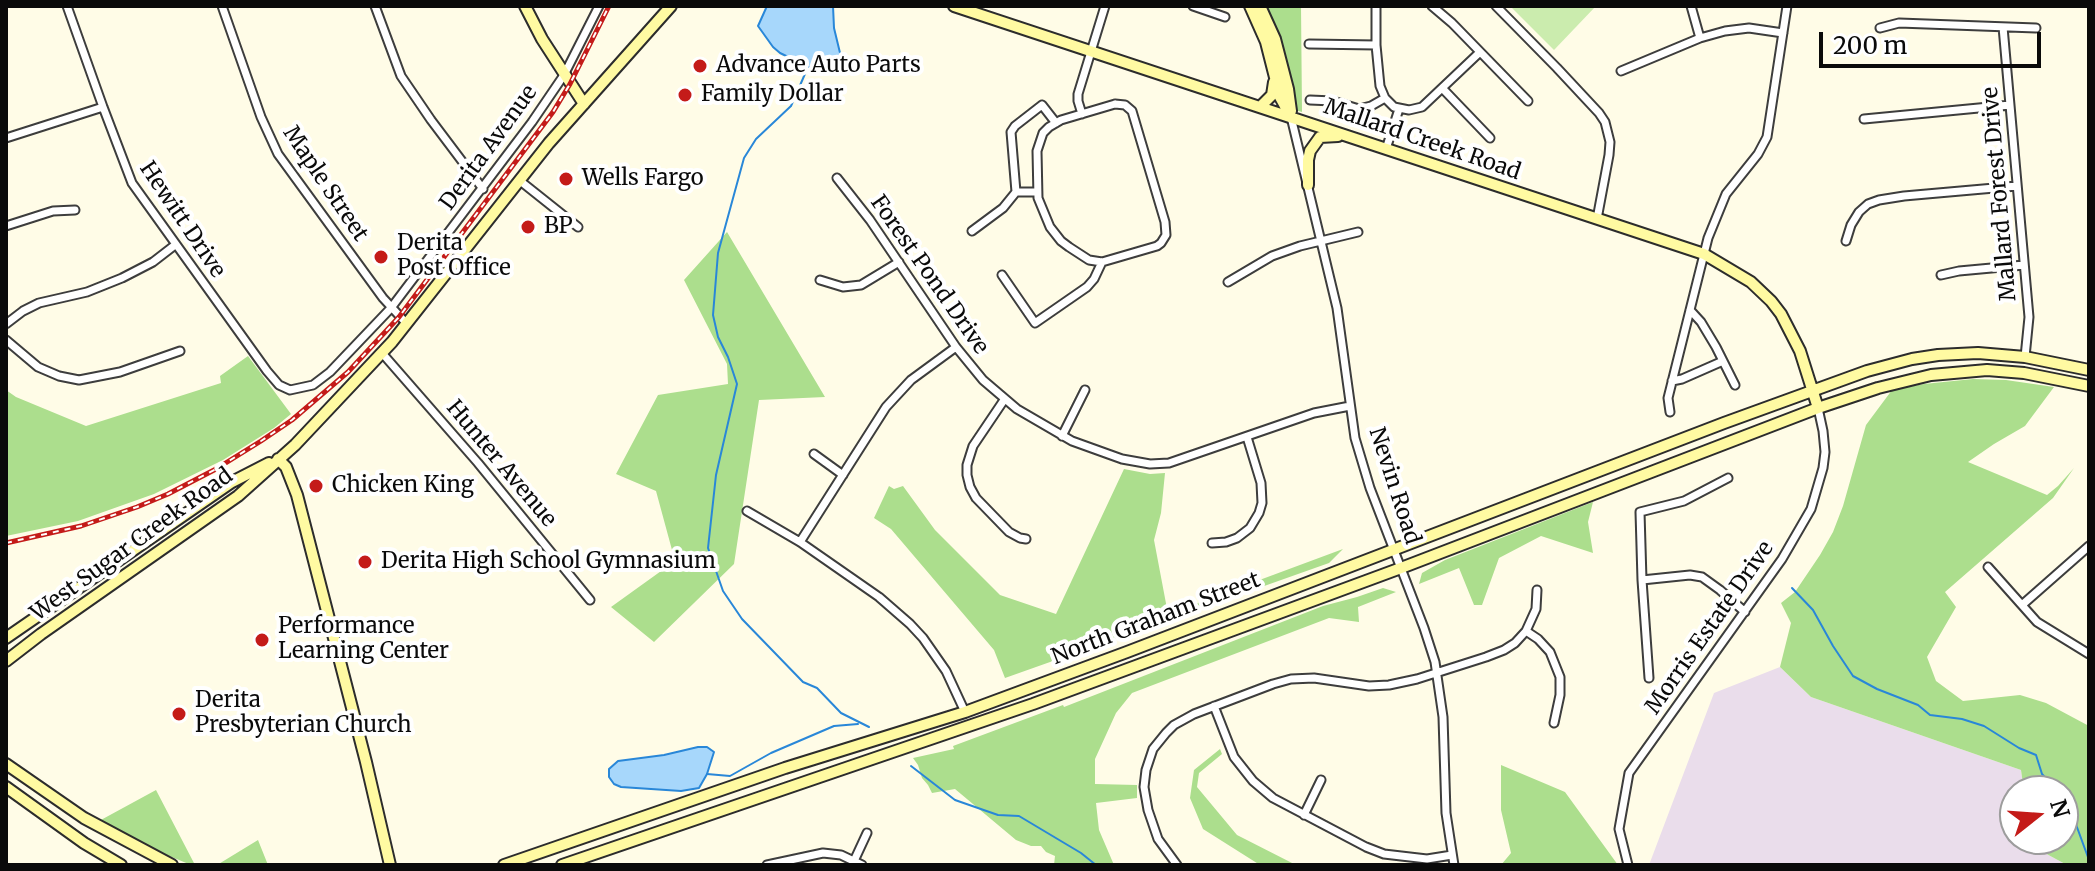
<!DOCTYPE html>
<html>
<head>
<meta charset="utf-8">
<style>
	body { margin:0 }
	#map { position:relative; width:2095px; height:871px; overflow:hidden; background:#fffce7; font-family:Merriweather,serif }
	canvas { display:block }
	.frame { position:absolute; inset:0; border:8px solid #0a0a0a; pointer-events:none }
	.north { position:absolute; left:1999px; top:775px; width:80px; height:80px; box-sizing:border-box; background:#fff; border:2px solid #9d9d9d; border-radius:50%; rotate:73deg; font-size:22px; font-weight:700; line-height:32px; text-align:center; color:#0a0a0a }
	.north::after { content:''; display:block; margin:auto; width:28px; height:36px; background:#c41b19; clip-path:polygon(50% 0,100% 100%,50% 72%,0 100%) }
	.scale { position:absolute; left:1819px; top:32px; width:222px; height:36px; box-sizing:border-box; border:4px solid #0a0a0a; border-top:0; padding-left:10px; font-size:24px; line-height:28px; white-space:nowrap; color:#0a0a0a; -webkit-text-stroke:6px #fff; paint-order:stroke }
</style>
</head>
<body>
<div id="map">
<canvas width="2095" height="871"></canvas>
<div class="frame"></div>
<div class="north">N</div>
<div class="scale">200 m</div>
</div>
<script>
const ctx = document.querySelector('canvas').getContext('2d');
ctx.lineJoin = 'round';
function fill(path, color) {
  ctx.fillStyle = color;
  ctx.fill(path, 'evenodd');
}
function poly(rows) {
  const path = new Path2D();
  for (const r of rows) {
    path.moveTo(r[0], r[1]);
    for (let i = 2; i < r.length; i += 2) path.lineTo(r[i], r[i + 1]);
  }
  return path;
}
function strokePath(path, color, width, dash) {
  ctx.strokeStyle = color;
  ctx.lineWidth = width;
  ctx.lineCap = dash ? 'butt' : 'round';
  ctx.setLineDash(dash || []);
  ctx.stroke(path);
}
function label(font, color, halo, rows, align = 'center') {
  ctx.font = font + ' Merriweather,serif';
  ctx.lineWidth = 8;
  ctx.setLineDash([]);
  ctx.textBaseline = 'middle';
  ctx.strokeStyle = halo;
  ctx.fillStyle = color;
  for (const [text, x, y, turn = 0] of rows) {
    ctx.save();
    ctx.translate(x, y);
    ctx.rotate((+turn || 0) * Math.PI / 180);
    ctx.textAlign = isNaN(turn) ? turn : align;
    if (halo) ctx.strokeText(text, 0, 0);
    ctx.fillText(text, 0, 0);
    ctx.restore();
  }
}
fill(poly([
	[1780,667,1811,697,2021,770,2024,791,2015,791,2015,839,2029,839,2030,845,2067,865,1649,865,1714,693]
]), '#eaddeb');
fill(poly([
	[1510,6,1596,6,1554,50]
]), '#cbecae');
fill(poly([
	[1264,6,1301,6,1302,112,1295,110],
	[727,232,825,397,759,400,734,564,654,642,611,607,675,561,656,491,616,474,658,395,728,384,727,364,684,280],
	[248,356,291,414,274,428,223,460,154,494,78,521,6,536,6,390,16,397,86,426,221,383,220,376],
	[1973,379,2006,380,2054,387,2025,426,1994,444,1968,462,2047,495,2058,486,2074,468,2053,498,1945,592,1956,607,1927,657,1936,681,1963,701,2020,695,2046,703,2089,726,2089,865,2067,865,2030,845,2029,839,2063,839,2063,791,2024,791,2021,770,1811,697,1780,667,1791,623,1781,603,1795,592,1820,555,1833,532,1843,506,1866,425,1892,390,1924,384],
	[1124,469,1150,474,1165,473,1161,513,1154,540,1168,614,1343,549,1329,563,1005,678,994,650,891,529,874,518,889,486,894,489,903,486,935,530,1000,595,1056,614],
	[1593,502,1588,522,1593,553,1541,536,1499,558,1482,605,1474,605,1459,568,1419,584,1422,573,1445,560],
	[1383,588,1396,592,1358,607,1359,622,1329,618,1132,693,1116,713,1095,759,1095,784,1137,785,1137,798,1096,803,1099,830,1114,865,1054,865,1055,856,1046,852,1041,846,1031,846,1016,840,955,789,932,793,928,785,922,778,918,765,913,758,954,749,953,746,1063,705,1064,707,1323,606,1357,597],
	[1220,749,1222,754,1199,773,1197,787,1237,835,1296,865,1260,865,1203,829,1190,798,1194,770],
	[1501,765,1565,792,1618,865,1501,865,1511,853,1501,810],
	[156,790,195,865,191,865,143,845,99,821],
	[258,840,268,865,217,865]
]), '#acde8d');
const water = poly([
	[767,6,833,6,834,28,841,57,841,63,836,72,826,74,813,69,780,53,773,47,758,26,767,6],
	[698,747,707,747,714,752,707,774,699,788,681,791,621,787,614,784,609,777,609,769,618,761,664,755,698,747]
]);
fill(water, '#a7d7fb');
strokePath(water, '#2987d8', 2);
strokePath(poly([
	[808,67,791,106,756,139,744,158,718,253,713,315,718,337,728,357,737,384,716,475,708,548,723,591,742,619,803,682,817,688,841,713,869,727],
	[1792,588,1813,610,1833,646,1853,676,1877,689,1918,705,1930,715,1962,719,1984,726,2019,748,2036,755,2042,774,2057,791],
	[911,766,955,800,998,815,1019,816,1081,853,1096,865],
	[707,774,730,776,771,753,834,726,858,724],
	[2063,800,2074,819,2089,860]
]), '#2987d8', 2);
const street = poly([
	[67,6,103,107,132,183,267,371,279,385,290,390,313,385,330,372,391,308,532,122,564,75,599,6],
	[222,6,261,117,278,154,383,298,407,324],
	[375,6,401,76,431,120,483,189],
	[1193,6,1225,17],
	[1376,6,1376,45,1380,86,1385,98,1394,107,1409,110,1422,107,1479,53],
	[1432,6,1452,23,1528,101],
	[1496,6,1557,68,1599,113,1605,122,1610,142,1609,155,1597,219],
	[1691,6,1700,38],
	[2003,27,2029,317,2025,357],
	[1880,28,1899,23,2036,28],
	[1309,44,1376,45],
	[1621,71,1700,38,1725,31,1749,28,1783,33],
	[1443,89,1490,138],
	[1310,100,1333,101,1359,109,1371,106,1385,98],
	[1115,104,1125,105,1132,111,1165,222,1166,235,1161,243,1157,246,1102,262,1089,260,1069,247,1061,241,1050,227,1038,198,1037,151,1043,133,1049,127,1061,120,1115,104],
	[1082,114,1078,101,1078,94,1105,6],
	[1291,117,1337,308,1355,438,1370,488,1424,628,1435,662,1443,717,1446,813,1454,865],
	[1864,119,2010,105],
	[6,138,103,107],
	[1386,149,1399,109],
	[837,178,870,220,956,347,983,380,1017,409,1072,441,1122,459,1150,464,1169,463,1314,413,1350,406],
	[519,180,578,227],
	[1037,192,1016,192,1011,132,1015,126,1042,105,1056,123],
	[6,226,53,211,75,210],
	[972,231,1003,208,1016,192],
	[1846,241,1851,225,1859,212,1868,204,1879,200,1904,196,2017,186],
	[1002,275,1035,323,1087,287,1094,279,1102,262],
	[1941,275,1959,271,2024,265],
	[820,280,843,287,861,285,899,262],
	[1228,282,1272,256,1300,246,1358,232],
	[1690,310,1701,322,1716,347,1735,385],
	[6,324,23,311,39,303,87,292,122,278,153,262,175,245],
	[6,340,38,367,59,376,79,380,120,372,180,351],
	[382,353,478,463,590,600],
	[1672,381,1682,379,1723,361],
	[1004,400,973,446,967,465,967,475,970,487,976,498,1009,532,1020,538,1026,539],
	[1670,412,1668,398,1708,238,1726,194,1758,154,1767,137,1787,6],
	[1062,436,1085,390],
	[814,454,843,475],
	[747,511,800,542,879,597,910,624,923,638,946,671,965,712],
	[800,542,886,407,911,380,956,347],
	[1212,543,1226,542,1237,538,1250,528,1259,513,1262,503,1261,483,1247,437],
	[1988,567,2037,622,2089,654],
	[1642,580,1690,575,1702,577,1720,590,1745,612],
	[2022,605,2089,546],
	[1526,631,1538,639,1550,652,1560,677,1560,695,1554,723],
	[1649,678,1642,580,1640,512,1684,501,1728,478],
	[1214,706,1234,757,1253,781,1273,798,1366,847,1384,854,1427,859,1452,855],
	[1304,815,1321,780],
	[854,861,867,833],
	[767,865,823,853,841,855,862,865],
	[1177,865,1158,839,1148,810,1144,787,1146,770,1153,749,1166,733,1174,725,1194,714,1273,684,1291,679,1314,678,1369,686,1389,685,1417,679,1486,657,1504,650,1515,643,1526,631,1536,609,1537,590],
	[1628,865,1619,829,1629,773,1782,559,1811,509,1823,468,1825,452,1823,431,1818,408]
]);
const secondary = poly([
	[525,6,542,39,584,104],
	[954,6,1704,254,1751,282,1771,301,1781,314,1800,351,1818,408],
	[1250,6,1266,42,1280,97,1291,117],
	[1260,6,1275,39,1288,89,1291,111],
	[1260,107,1272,95,1274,82],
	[1308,185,1308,160,1310,151,1320,137,1338,136],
	[278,459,286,467,297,495,366,762,390,865],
	[6,638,232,482,269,463],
	[6,661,41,634,238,496,295,445,392,342,549,143,671,6],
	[6,764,84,818,172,865],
	[6,787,84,843,121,865],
	[504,865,785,768,965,712,1127,652,1724,423,1867,371,1912,359,1938,355,1978,353,2025,357,2089,370],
	[562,865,1033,704,1401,568,1818,408,1878,388,1931,375,1987,370,2024,373,2089,386]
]);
strokePath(street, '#3d3d3d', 11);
strokePath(secondary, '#2c2c2c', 14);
strokePath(street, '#fff', 7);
strokePath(secondary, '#fffaa2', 10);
const rail = poly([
	[6,543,81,526,137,507,168,494,216,469,261,441,292,420,348,372,399,317,553,112,570,84,609,6]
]);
strokePath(rail, '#c41b19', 5);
strokePath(rail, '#fff', 2, [6]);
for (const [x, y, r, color] of [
	[700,66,8,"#c41b19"],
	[685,95,8,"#c41b19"],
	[566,179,8,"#c41b19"],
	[528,227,8,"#c41b19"],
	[381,257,8,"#c41b19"],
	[316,486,8,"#c41b19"],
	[365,562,8,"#c41b19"],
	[262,640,8,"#c41b19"],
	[179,714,8,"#c41b19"]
]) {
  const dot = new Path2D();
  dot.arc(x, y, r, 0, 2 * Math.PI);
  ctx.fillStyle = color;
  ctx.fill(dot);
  strokePath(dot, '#fff', 3);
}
label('22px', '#0a0a0a', '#fff', [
	["Advance Auto Parts",716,66],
	["Family Dollar",701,95],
	["Wells Fargo",582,179],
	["BP",544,227],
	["Derita",397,244],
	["Post Office",397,269],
	["Chicken King",332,486],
	["Derita High School Gymnasium",381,562],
	["Performance",278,627],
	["Learning Center",278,652],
	["Derita",195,701],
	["Presbyterian Church",195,726]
], 'left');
label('22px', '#0a0a0a', '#fff', [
	["Mallard Creek Road",1422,140,19],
	["Derita Avenue",489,148,-54],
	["Maple Street",325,184,56],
	["Mallard Forest Drive",2000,194,-95],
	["Hewitt Drive",182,220,56],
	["Forest Pond Drive",929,275,55],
	["Hunter Avenue",501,464,50],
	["Nevin Road",1394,486,72],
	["West Sugar Creek Road",132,545,-36],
	["North Graham Street",1156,619,-21],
	["Morris Estate Drive",1710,628,-55]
]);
</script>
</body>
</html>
